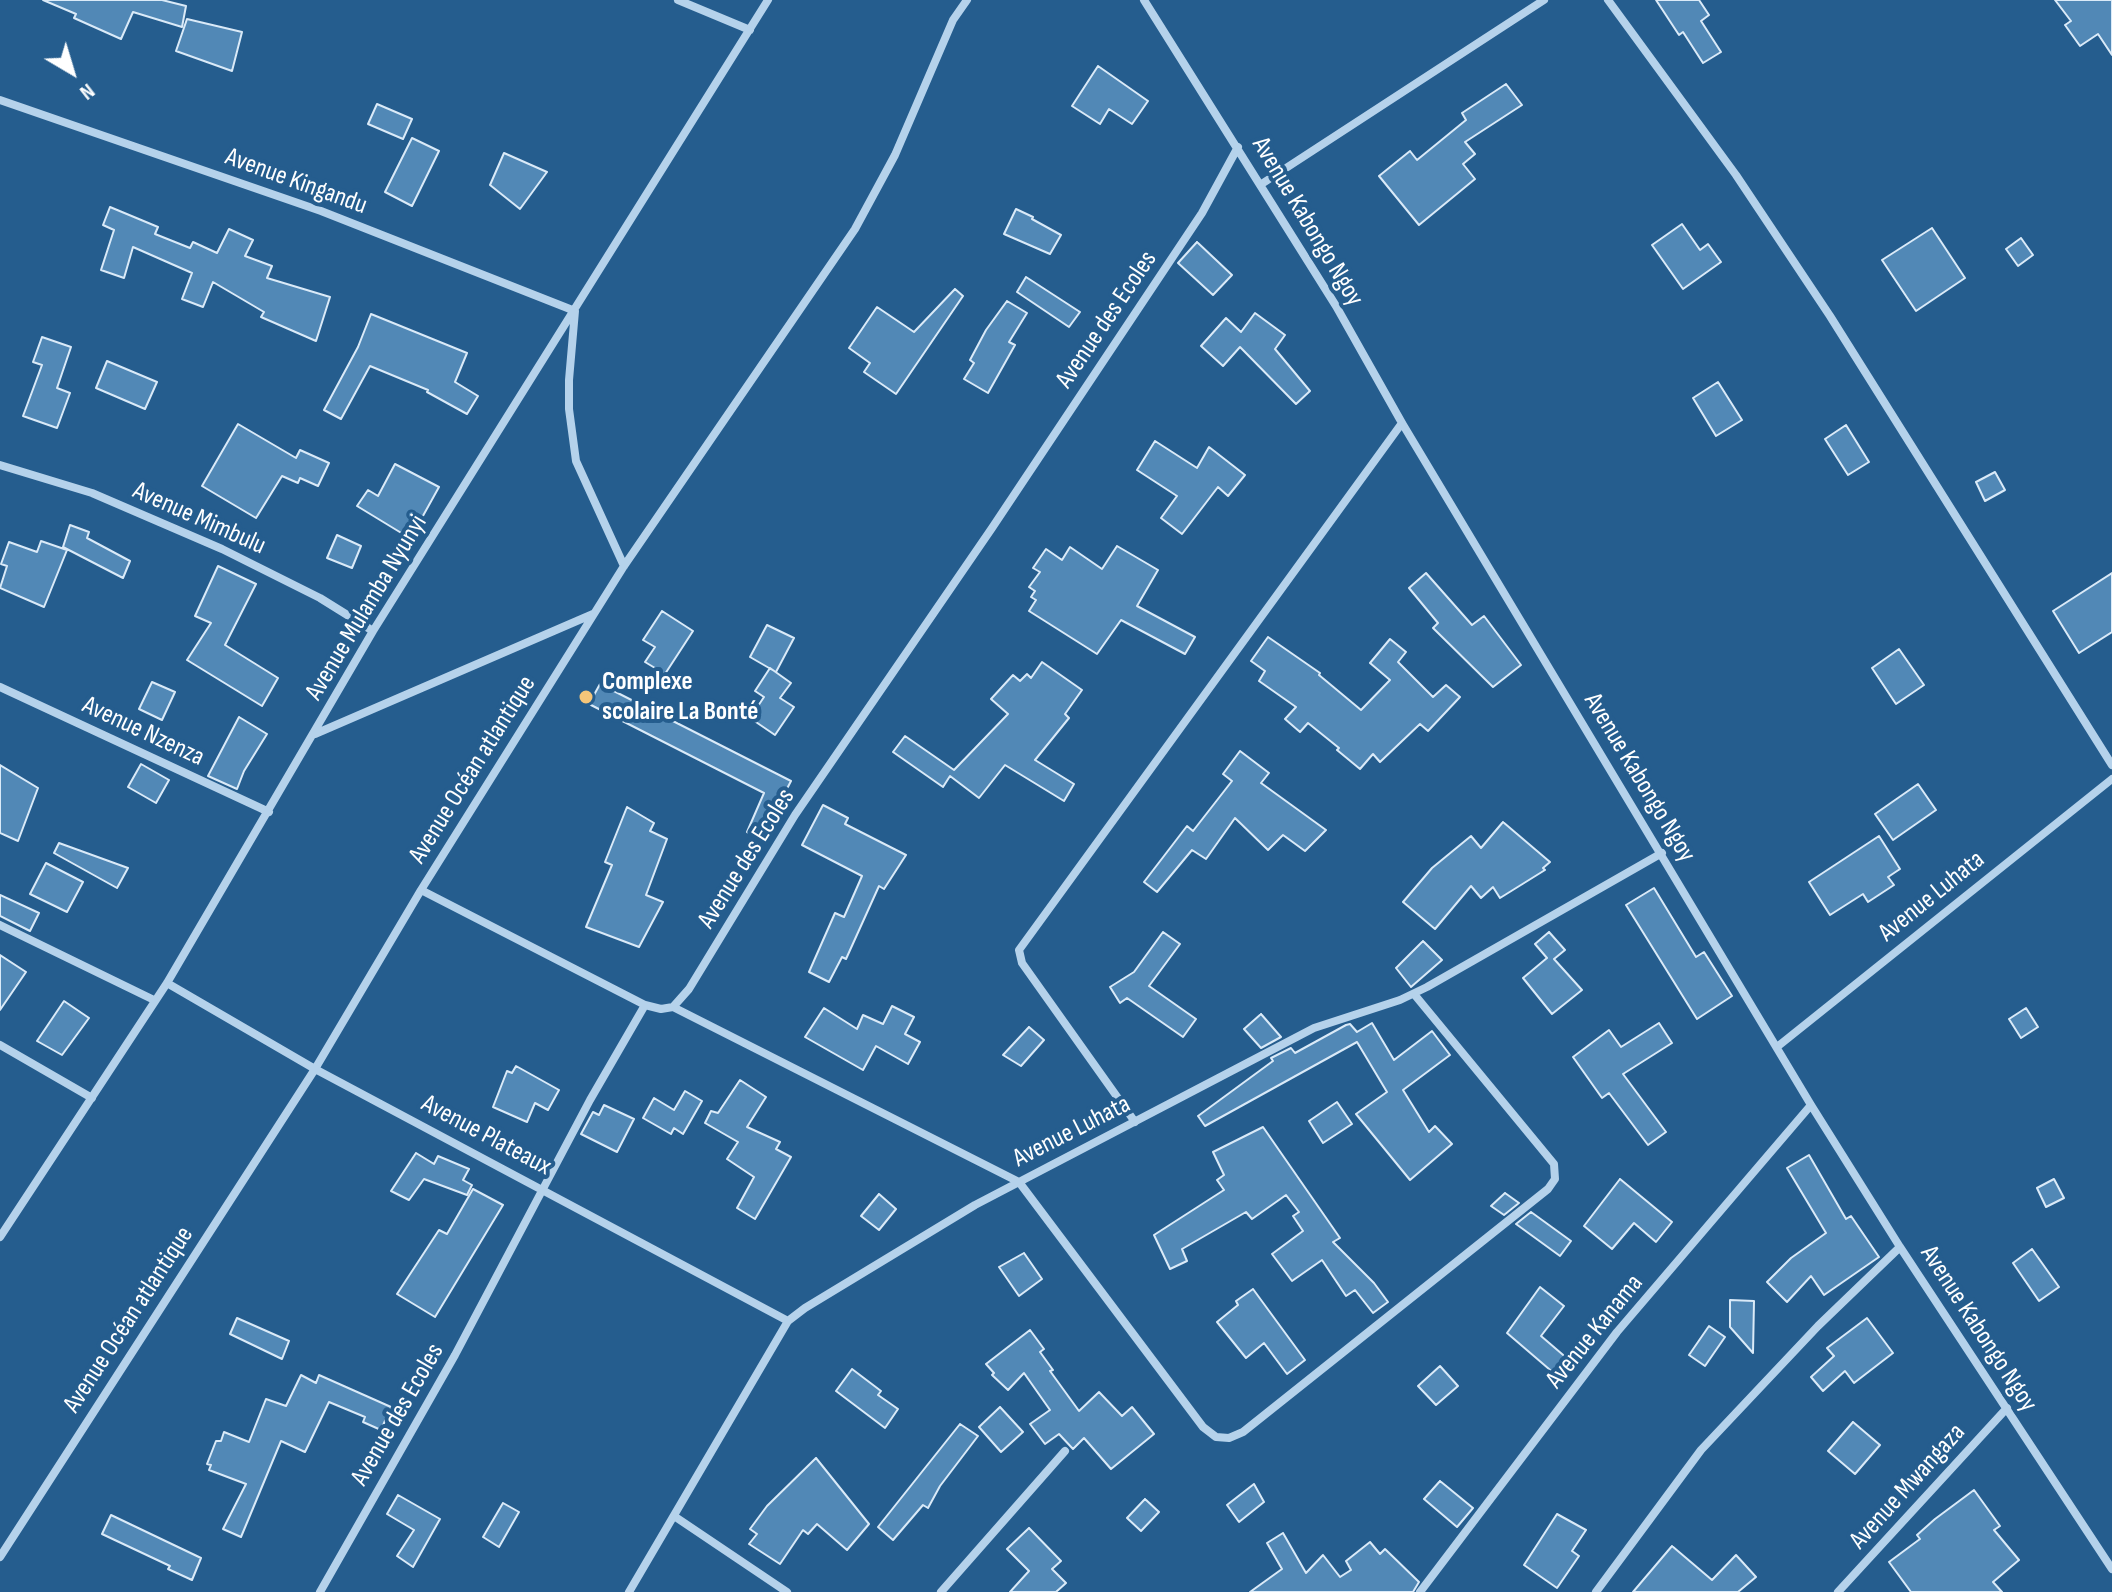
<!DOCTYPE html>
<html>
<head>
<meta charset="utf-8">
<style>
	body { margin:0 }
	#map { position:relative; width:2112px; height:1592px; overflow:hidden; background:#255d8e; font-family:"Sofia Sans Condensed",sans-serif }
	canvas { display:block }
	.north { position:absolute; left:32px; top:32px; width:80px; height:80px; -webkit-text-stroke:6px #255d8e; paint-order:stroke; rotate:142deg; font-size:22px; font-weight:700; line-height:32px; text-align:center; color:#fff }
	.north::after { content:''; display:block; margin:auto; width:28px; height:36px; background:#fff; clip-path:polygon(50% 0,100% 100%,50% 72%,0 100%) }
</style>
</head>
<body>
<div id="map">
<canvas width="2112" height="1592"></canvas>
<div class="north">N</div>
</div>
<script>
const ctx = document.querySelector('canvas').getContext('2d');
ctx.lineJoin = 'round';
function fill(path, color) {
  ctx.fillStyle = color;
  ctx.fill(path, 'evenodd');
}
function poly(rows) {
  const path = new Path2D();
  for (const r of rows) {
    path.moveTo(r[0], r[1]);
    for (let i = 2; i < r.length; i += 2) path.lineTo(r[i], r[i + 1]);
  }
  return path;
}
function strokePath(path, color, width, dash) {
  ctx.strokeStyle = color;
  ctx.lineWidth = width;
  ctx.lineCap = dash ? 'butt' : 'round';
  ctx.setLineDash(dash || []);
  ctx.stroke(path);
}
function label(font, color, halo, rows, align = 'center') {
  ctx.font = font + ' "Sofia Sans Condensed",sans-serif';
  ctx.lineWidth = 8;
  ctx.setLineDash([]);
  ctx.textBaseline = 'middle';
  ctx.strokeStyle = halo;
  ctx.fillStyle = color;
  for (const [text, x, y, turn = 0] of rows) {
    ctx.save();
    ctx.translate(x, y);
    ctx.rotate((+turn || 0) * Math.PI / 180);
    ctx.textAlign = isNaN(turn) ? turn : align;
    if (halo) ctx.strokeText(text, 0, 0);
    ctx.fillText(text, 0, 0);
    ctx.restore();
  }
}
const building = poly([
	[43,0,162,0,186,6,182,27,133,12,121,39,74,18,76,14,43,0],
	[1656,0,1699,0,1709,15,1701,21,1721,52,1703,63,1683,32,1679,35,1656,0],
	[2055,0,2112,0,2112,55,2098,34,2080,46,2065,25,2071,21,2055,0],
	[187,19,242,32,232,71,176,51,187,19],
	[1098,66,1148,101,1132,124,1109,109,1100,124,1072,106,1098,66],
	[1506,84,1522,105,1465,142,1475,154,1463,164,1475,179,1419,225,1379,176,1410,151,1417,160,1466,120,1462,113,1506,84],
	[377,104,412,119,403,139,368,124,377,104],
	[412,138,439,151,412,206,385,192,412,138],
	[504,153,547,172,520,209,490,185,504,153],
	[110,207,158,227,155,234,190,248,193,242,217,253,229,229,253,240,245,256,272,266,267,278,330,297,316,341,261,317,264,312,213,282,203,307,182,299,192,273,133,247,124,278,101,270,114,230,103,225,110,207],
	[1016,209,1033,217,1032,219,1061,235,1050,254,1004,234,1016,209],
	[1682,224,1700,250,1708,244,1721,262,1683,289,1652,245,1682,224],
	[1932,228,1965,278,1916,311,1882,260,1932,228],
	[2021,238,2033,255,2018,266,2006,249,2021,238],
	[1197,242,1232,275,1213,295,1178,263,1197,242],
	[1026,277,1080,312,1069,327,1017,292,1026,277],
	[955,289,963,296,896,394,864,372,870,363,849,348,877,307,914,332,955,289],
	[1007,301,1027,313,1009,342,1015,345,988,393,964,379,974,363,970,360,986,330,1007,301],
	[1255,313,1285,335,1275,349,1310,391,1296,404,1240,347,1223,366,1201,346,1226,318,1241,332,1255,313],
	[371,314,467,353,455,382,478,396,467,414,427,392,428,390,370,366,341,419,324,410,358,347,371,314],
	[42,337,71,347,57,388,70,393,57,428,23,416,42,365,33,362,42,337],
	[107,361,157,382,145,409,96,388,107,361],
	[1718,382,1742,420,1716,436,1693,398,1718,382],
	[238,424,296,458,300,450,329,463,318,486,300,478,298,483,282,476,256,518,202,486,238,424],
	[1846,425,1869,462,1848,475,1825,439,1846,425],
	[1155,441,1197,468,1209,447,1245,475,1228,496,1218,487,1182,534,1161,518,1177,496,1137,470,1155,441],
	[395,464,439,487,419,523,413,520,403,534,357,506,368,490,378,496,395,464],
	[1995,472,2005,490,1985,501,1976,482,1995,472],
	[70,525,89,532,87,538,130,561,123,578,63,547,70,525],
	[337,535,361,546,352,568,327,558,337,535],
	[41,541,67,550,44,607,0,588,7,566,1,564,9,542,37,552,41,541],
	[1117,546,1158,570,1137,606,1195,637,1185,654,1121,620,1097,654,1029,611,1036,600,1031,597,1035,591,1029,587,1040,572,1033,568,1046,549,1062,560,1070,547,1102,569,1117,546],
	[218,566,256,584,225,645,278,678,262,706,187,660,211,623,195,616,218,566],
	[1426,573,1472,625,1484,616,1521,665,1493,687,1433,628,1438,623,1409,588,1426,573],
	[2112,573,2112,632,2079,653,2053,611,2112,573],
	[662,611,693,631,665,674,645,662,655,647,643,640,662,611],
	[767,625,794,638,776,672,750,657,767,625],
	[1268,637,1320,673,1319,675,1361,710,1390,680,1370,663,1390,639,1406,652,1398,662,1433,697,1446,685,1460,697,1428,731,1420,724,1380,762,1373,754,1360,769,1337,750,1339,748,1308,723,1300,732,1285,719,1296,707,1259,681,1265,671,1251,661,1268,637],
	[1899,649,1924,685,1896,704,1872,668,1899,649],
	[1042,662,1082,690,1065,714,1069,718,1035,760,1074,784,1064,801,1005,765,979,798,950,776,943,787,893,752,905,736,954,770,1008,714,991,699,1013,675,1020,681,1027,674,1031,678,1042,662],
	[770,668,791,683,780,698,794,707,775,735,750,718,764,697,755,691,770,668],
	[152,682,175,692,162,720,139,709,152,682],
	[600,684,791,781,761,839,747,832,764,793,589,704,600,684],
	[239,717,267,734,244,771,237,789,208,776,239,717],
	[1240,751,1269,773,1261,783,1326,830,1305,851,1283,835,1268,850,1235,818,1206,859,1192,850,1157,892,1144,882,1187,826,1193,831,1232,781,1223,774,1240,751],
	[141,764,169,780,156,803,128,787,141,764],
	[0,765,38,788,18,841,0,833,0,765],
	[1918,784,1936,810,1893,840,1875,814,1918,784],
	[823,805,848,818,845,824,906,855,884,889,879,886,846,959,842,957,829,982,809,972,835,913,844,917,862,876,802,845,823,805],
	[627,807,654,823,650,831,667,839,646,895,663,902,639,947,586,927,612,865,605,862,627,807],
	[1503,822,1550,862,1543,868,1545,870,1500,898,1493,887,1481,898,1471,886,1435,929,1403,902,1432,868,1471,836,1481,848,1503,822],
	[1879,836,1900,869,1888,877,1894,885,1868,902,1863,894,1830,915,1809,882,1879,836],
	[59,843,128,868,117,888,54,853,59,843],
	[46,863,83,882,67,912,30,894,46,863],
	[1654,888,1696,957,1704,952,1732,996,1697,1019,1626,905,1654,888],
	[0,895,39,913,30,931,0,916,0,895],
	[1163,932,1180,944,1149,986,1196,1019,1183,1037,1127,998,1120,1003,1110,987,1134,972,1163,932],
	[1549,932,1565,950,1554,959,1582,990,1552,1014,1523,978,1547,958,1535,944,1549,932],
	[1423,941,1442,960,1411,987,1396,968,1423,941],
	[0,955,26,972,0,1010,0,955],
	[64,1001,89,1018,62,1055,37,1041,64,1001],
	[892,1006,914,1017,905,1034,920,1042,908,1064,876,1046,863,1070,805,1037,824,1008,857,1029,863,1015,883,1024,892,1006],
	[2026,1008,2038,1027,2021,1038,2009,1019,2026,1008],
	[1261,1014,1281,1037,1261,1048,1244,1029,1261,1014],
	[1372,1023,1394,1060,1432,1031,1450,1055,1403,1090,1429,1132,1435,1126,1452,1144,1410,1180,1356,1114,1387,1092,1357,1042,1205,1126,1198,1116,1273,1061,1271,1058,1291,1048,1295,1053,1346,1025,1350,1024,1357,1032,1372,1023],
	[1659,1023,1672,1043,1623,1074,1666,1132,1648,1145,1609,1093,1602,1098,1573,1057,1609,1030,1621,1047,1659,1023],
	[1029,1027,1044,1040,1021,1066,1003,1055,1029,1027],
	[516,1066,559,1090,548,1110,535,1103,527,1122,493,1107,507,1071,512,1073,516,1066],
	[740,1080,766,1097,747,1127,780,1142,776,1149,791,1157,755,1219,737,1208,754,1177,727,1159,738,1142,705,1123,711,1111,718,1113,740,1080],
	[685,1091,702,1101,683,1134,674,1128,671,1134,643,1118,654,1098,674,1110,685,1091],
	[1337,1102,1352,1124,1323,1143,1309,1121,1337,1102],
	[604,1105,634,1119,617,1152,581,1134,593,1112,599,1115,604,1105],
	[1263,1127,1340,1238,1333,1242,1374,1283,1388,1302,1373,1313,1355,1290,1346,1296,1322,1260,1292,1281,1272,1254,1303,1231,1293,1216,1299,1212,1286,1195,1252,1219,1246,1212,1182,1249,1187,1261,1170,1269,1154,1235,1224,1190,1217,1180,1224,1175,1213,1152,1263,1127],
	[416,1153,434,1164,438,1156,469,1169,463,1180,472,1185,467,1195,424,1179,409,1200,391,1191,416,1153],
	[1809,1155,1846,1219,1851,1216,1879,1257,1824,1295,1811,1276,1787,1302,1767,1282,1791,1258,1826,1233,1787,1168,1809,1155],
	[1620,1179,1672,1222,1656,1242,1634,1223,1612,1249,1584,1226,1620,1179],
	[2054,1179,2064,1198,2046,1207,2037,1188,2054,1179],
	[473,1189,503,1205,435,1317,397,1294,439,1230,447,1234,473,1189],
	[1505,1193,1519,1203,1504,1215,1491,1206,1505,1193],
	[879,1194,896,1209,879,1230,861,1216,879,1194],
	[1531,1212,1571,1241,1560,1256,1516,1224,1531,1212],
	[2032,1249,2059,1287,2039,1301,2013,1263,2032,1249],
	[1024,1253,1042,1279,1019,1296,999,1267,1024,1253],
	[1540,1287,1564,1306,1541,1336,1569,1360,1556,1375,1507,1333,1540,1287],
	[1253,1289,1305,1360,1287,1374,1264,1343,1246,1358,1217,1322,1238,1305,1236,1301,1253,1289],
	[1730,1300,1754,1301,1753,1353,1730,1327,1730,1300],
	[237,1318,289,1341,282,1359,230,1334,237,1318],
	[1867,1318,1893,1353,1854,1383,1845,1371,1823,1391,1811,1377,1834,1356,1827,1348,1867,1318],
	[1709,1326,1725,1337,1705,1366,1689,1355,1709,1326],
	[1030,1330,1044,1349,1040,1352,1053,1370,1050,1371,1079,1411,1099,1392,1122,1416,1132,1407,1154,1434,1111,1469,1084,1438,1073,1449,1059,1434,1045,1444,1030,1424,1050,1410,1024,1373,1008,1390,992,1375,994,1373,986,1364,1030,1330],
	[1440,1366,1458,1386,1436,1405,1418,1386,1440,1366],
	[852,1369,881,1391,878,1395,898,1409,885,1428,836,1391,852,1369],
	[301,1375,316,1383,319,1375,391,1407,381,1430,363,1422,365,1417,329,1402,305,1452,281,1441,241,1537,223,1529,246,1484,209,1470,211,1465,207,1464,216,1441,221,1441,224,1432,249,1442,266,1399,286,1406,301,1375],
	[1000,1407,1023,1432,1001,1452,979,1427,1000,1407],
	[1853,1422,1880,1445,1855,1474,1828,1451,1853,1422],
	[960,1424,978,1436,940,1486,928,1508,923,1505,893,1540,878,1527,960,1424],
	[816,1458,869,1524,847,1550,817,1524,808,1534,803,1530,780,1564,749,1544,757,1534,750,1529,767,1506,816,1458],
	[1440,1481,1473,1508,1457,1527,1424,1499,1440,1481],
	[1254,1484,1264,1502,1239,1522,1227,1505,1254,1484],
	[1974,1490,2000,1526,1994,1530,2019,1560,1993,1582,2002,1592,1911,1592,1889,1562,1920,1539,1917,1535,1935,1519,1974,1490],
	[398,1495,440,1519,413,1567,397,1556,414,1530,387,1514,398,1495],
	[1145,1499,1159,1512,1141,1531,1127,1518,1145,1499],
	[503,1503,519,1512,499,1547,483,1537,503,1503],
	[1557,1514,1586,1530,1572,1551,1579,1556,1557,1588,1524,1565,1557,1514],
	[111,1515,201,1558,192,1580,168,1569,170,1566,102,1534,111,1515],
	[1029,1528,1061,1561,1052,1569,1066,1583,1056,1592,1010,1592,1029,1571,1007,1549,1029,1528],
	[1283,1533,1306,1573,1323,1555,1340,1577,1351,1570,1346,1561,1370,1542,1380,1554,1385,1549,1419,1582,1413,1592,1250,1592,1282,1569,1267,1543,1283,1533],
	[1672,1546,1712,1580,1736,1555,1756,1577,1738,1592,1633,1592,1672,1546]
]);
fill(building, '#5188b6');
strokePath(building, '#daeaf8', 2);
strokePath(poly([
	[678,0,750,30],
	[1144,0,1336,306,1402,423,1811,1105,1900,1247,2112,1569],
	[1608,0,1736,175,1830,316,2112,765],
	[0,100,321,211,575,311,569,380,569,409,576,461,624,566],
	[1260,185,1544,0],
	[0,465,92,493,222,549,320,598,373,631],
	[0,687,269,812],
	[315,734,593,614],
	[421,890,645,1005],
	[0,925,154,1000],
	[167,983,315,1069,788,1321],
	[673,1007,1019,1182,1203,1427,1216,1437,1229,1438,1243,1432,1548,1189,1555,1179,1554,1164,1414,994],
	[0,1045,92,1098],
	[1777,1047,2112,779],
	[1135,1122,1022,963,1019,950,1402,423],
	[0,1237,167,983,373,631,768,0],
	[674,1516,787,1592],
	[0,1557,315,1069,421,890,624,566,855,229,895,155,953,20,967,0],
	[320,1592,455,1355,590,1100,645,1005,661,1009,673,1007,689,989,795,815,992,528,1202,213,1238,147],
	[629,1592,788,1321,805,1308,975,1205,1314,1028,1400,1000,1427,987,1662,853],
	[941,1592,1065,1451],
	[1420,1592,1617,1332,1811,1105],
	[1596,1592,1701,1450,1818,1326,1900,1247],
	[1838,1592,2007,1408]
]), '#b5d2eb', 8);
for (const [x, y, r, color] of [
	[586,697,8,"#f5c579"]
]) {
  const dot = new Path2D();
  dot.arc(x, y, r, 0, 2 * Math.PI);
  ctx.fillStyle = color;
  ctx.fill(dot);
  strokePath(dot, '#255d8e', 3);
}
label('26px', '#fff', '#255d8e', [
	["Avenue Kingandu",296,182,20],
	["Avenue Kabongo Ngoy",1307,222,59],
	["Avenue des Ecoles",1107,320,-56],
	["Avenue Mimbulu",199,519,24],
	["Avenue Mulamba Nyunyi",367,608,-59],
	["Avenue Nzenza",143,732,25],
	["Avenue Océan atlantique",473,770,-58],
	["Avenue Kabongo Ngoy",1639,778,59],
	["Avenue des Ecoles",747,859,-58],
	["Avenue Luhata",1932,897,-39],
	["Avenue Luhata",1072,1132,-27],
	["Avenue Plateaux",486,1136,28],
	["Avenue Océan atlantique",129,1320,-57],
	["Avenue Kabongo Ngoy",1978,1329,57],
	["Avenue Kanama",1595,1332,-51],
	["Avenue des Ecoles",398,1415,-60],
	["Avenue Mwangaza",1908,1487,-48]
]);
label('bold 26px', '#fff', '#255d8e', [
	["Complexe",602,682],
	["scolaire La Bonté",602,712]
], 'left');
</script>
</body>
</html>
